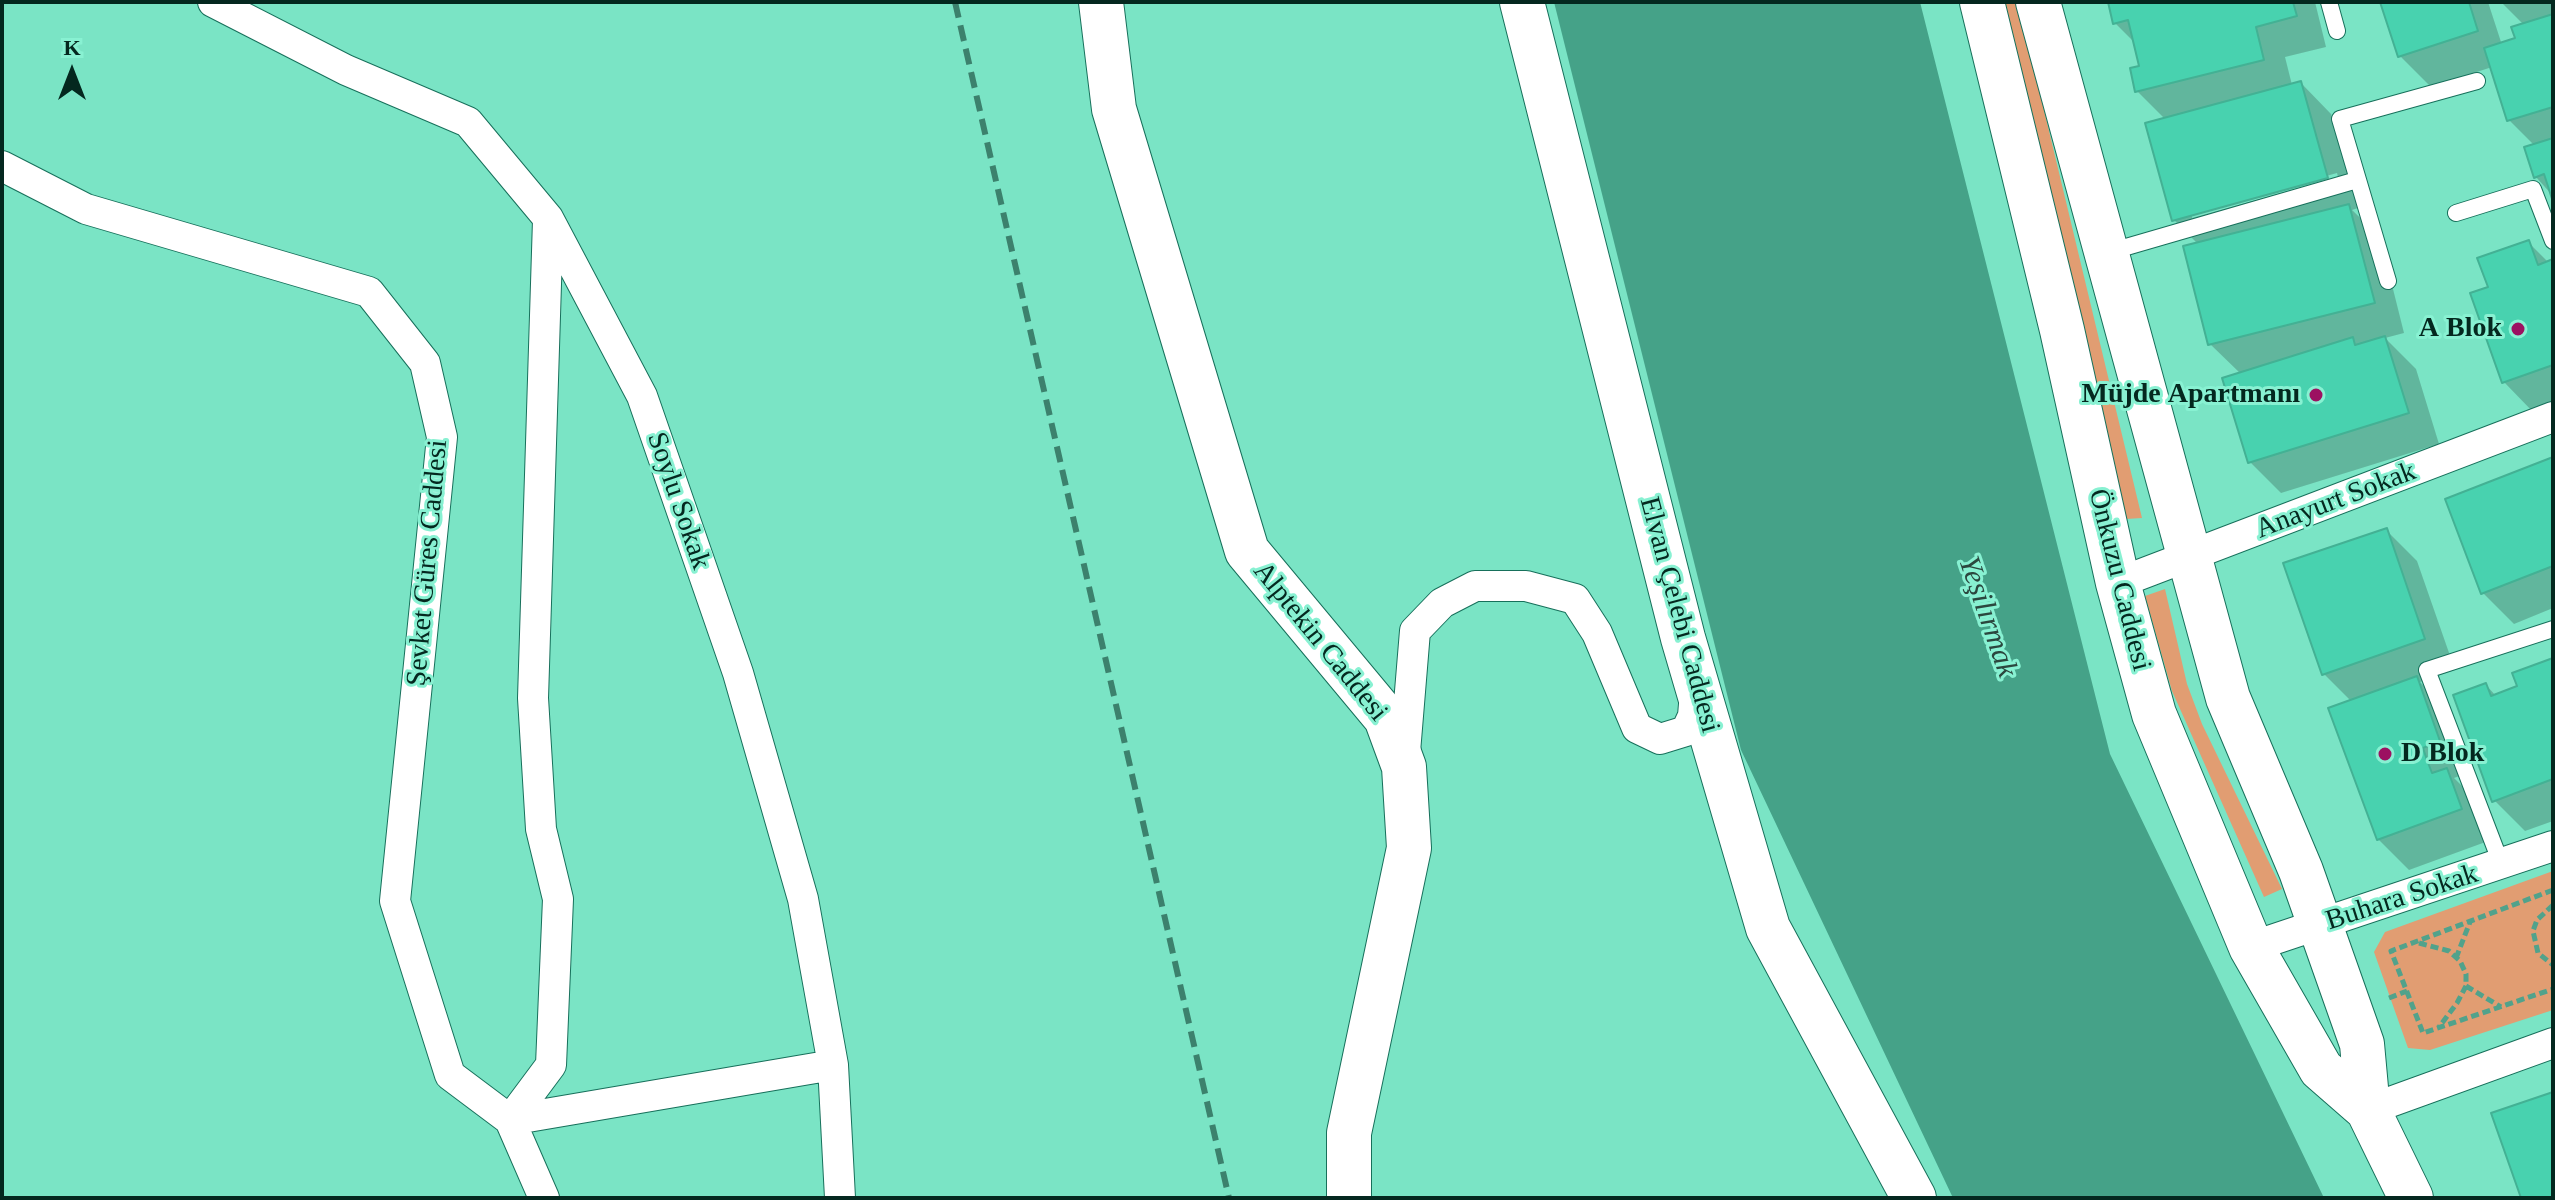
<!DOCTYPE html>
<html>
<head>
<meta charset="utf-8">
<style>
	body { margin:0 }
	#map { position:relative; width:2555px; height:1200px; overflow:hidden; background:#7ae4c5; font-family:Georgia,serif }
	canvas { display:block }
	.frame { position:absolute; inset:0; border:4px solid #04281f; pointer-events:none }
	.north { position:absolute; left:32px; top:32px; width:80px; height:80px; -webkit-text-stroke:6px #88f1d2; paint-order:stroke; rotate:0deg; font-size:22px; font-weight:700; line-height:32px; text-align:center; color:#04281f }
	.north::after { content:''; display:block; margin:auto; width:28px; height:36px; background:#04281f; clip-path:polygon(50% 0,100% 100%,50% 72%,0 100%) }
</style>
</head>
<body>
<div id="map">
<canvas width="2555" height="1200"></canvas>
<div class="frame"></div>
<div class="north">K</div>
</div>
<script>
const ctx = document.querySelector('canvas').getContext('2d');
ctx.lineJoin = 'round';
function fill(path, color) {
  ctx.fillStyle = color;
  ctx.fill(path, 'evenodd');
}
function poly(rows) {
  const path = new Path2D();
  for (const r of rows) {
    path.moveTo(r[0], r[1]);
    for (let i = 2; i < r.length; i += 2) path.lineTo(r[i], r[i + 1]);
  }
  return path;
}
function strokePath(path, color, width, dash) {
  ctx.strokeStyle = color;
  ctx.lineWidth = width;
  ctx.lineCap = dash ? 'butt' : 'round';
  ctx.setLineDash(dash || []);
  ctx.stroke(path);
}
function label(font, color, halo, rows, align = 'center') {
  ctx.font = font + ' Georgia,serif';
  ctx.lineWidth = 6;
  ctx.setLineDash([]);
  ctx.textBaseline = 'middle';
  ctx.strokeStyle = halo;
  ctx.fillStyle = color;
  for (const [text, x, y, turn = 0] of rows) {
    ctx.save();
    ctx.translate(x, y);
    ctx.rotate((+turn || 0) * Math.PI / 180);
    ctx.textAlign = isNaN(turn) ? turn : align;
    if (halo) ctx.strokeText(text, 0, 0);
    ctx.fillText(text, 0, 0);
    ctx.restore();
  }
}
fill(poly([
	[2004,2,2018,2,2142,518,2126,519],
	[2165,589,2187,684,2202,724,2282,889,2264,897,2172,691,2145,596],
	[2553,871,2553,1010,2430,1050,2408,1048,2374,952,2385,932]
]), '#e19d72');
fill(poly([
	[1554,2,1920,2,2110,754,2324,1198,1953,1198,1741,750]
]), '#45a288');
fill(poly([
	[2110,2,2315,2,2326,47,2285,57,2292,85,2301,83,2331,114,2358,208,2352,210,2380,237,2404,333,2385,338,2416,369,2439,444,2281,493,2250,462,2241,374,2210,344,2198,244,2174,220,2166,120,2137,91,2141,67,2136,44,2115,23],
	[2337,173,2338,177,2192,218,2192,213],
	[2382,2,2488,2,2502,45,2518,40,2524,25,2501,2,2553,2,2553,196,2536,177,2535,146,2509,120,2492,67,2431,87,2400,56],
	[2528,242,2549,263,2553,261,2553,406,2534,413,2504,382,2490,288],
	[2553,460,2553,608,2514,624,2483,593],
	[2386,530,2417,561,2455,670,2420,682,2447,709,2470,772,2454,778,2477,801,2491,840,2409,870,2378,839,2352,702,2324,674],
	[2553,660,2553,821,2525,831,2494,800,2486,685,2496,696,2520,688]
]), '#0003');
const building = poly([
	[2108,2,2293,2,2297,16,2256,27,2264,60,2135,92,2130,68,2139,66,2128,20,2113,24,2108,2],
	[2380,2,2469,2,2478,31,2398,57,2380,2],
	[2553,14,2553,107,2507,121,2484,48,2515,38,2511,27,2553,14],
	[2301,81,2328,178,2172,221,2145,123,2301,81],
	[2553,138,2553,202,2544,174,2534,178,2524,147,2553,138],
	[2349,204,2375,303,2208,345,2183,246,2349,204],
	[2529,240,2538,265,2553,259,2553,365,2502,383,2470,293,2488,287,2477,258,2529,240],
	[2385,336,2409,413,2248,463,2222,378,2353,337,2355,345,2385,336],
	[2553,457,2553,566,2481,594,2445,499,2553,457],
	[2387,528,2425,639,2322,675,2283,563,2387,528],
	[2553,658,2553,779,2492,802,2453,695,2486,683,2491,696,2517,686,2512,673,2553,658],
	[2417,676,2440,741,2423,748,2427,760,2432,773,2447,768,2462,809,2377,840,2328,708,2417,676],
	[2553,1092,2553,1198,2521,1198,2491,1113,2553,1092]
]);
fill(building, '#48d2af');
strokePath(building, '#43b194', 2);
const lane = poly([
	[2329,2,2337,31],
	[2456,213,2533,189,2553,241],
	[2109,252,2357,180],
	[2388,281,2340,119,2477,81],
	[2502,866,2427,670,2553,629]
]);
const street = poly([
	[213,2,346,70,468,122,548,218,642,396,738,673,803,899,833,1065,840,1198],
	[2,166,86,209,369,292,425,363,442,437,395,901,450,1075,510,1120,544,1198],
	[2118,583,2553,417],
	[1405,752,1415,631,1442,603,1475,586,1526,586,1575,599,1597,633,1637,728,1660,739,1686,731,1693,716,1695,692],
	[2251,947,2553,846],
	[2368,1110,2553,1043],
	[510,1120,551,1065,558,899,541,829,533,698,548,220],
	[510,1120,833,1065]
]);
const secondary = poly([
	[1101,2,1114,109,1247,551,1386,718,1404,767,1409,848,1349,1133,1349,1198],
	[1522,2,1683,638,1768,928,1914,1198],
	[1982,2,2062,330,2118,583,2154,714,2251,947,2321,1069,2368,1110],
	[2038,2,2228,698,2301,871,2362,1044,2368,1110,2411,1198]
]);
strokePath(lane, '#17705b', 18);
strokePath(street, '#17705b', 32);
strokePath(secondary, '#17705b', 46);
strokePath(poly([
	[2553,890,2391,951,2423,1033,2553,989],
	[2553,905,2537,920,2533,931,2538,953,2553,965],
	[2419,943,2449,951,2460,961,2466,974,2466,986,2457,1003,2439,1027],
	[2456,958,2470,922],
	[2466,986,2501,1007],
	[2389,998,2407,991]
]), '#51a28b', 5, [8, 4]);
strokePath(lane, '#fff', 16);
strokePath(street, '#fff', 30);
strokePath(secondary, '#fff', 44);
strokePath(poly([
	[955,2,1229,1198]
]), '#3c816d', 6, [16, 8]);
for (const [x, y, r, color] of [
	[2518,329,8,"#9c1161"],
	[2316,395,8,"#9c1161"],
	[2385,754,8,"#9c1161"]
]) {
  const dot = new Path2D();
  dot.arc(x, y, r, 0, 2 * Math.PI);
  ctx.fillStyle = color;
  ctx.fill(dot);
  strokePath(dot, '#88f1d2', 3);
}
label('bold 28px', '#04281f', '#88f1d2', [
	["A Blok",2502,329],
	["Müjde Apartmanı",2300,395],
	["D Blok",2401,754,"left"]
], 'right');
label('28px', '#04281f', '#88f1d2', [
	["Soylu Sokak",678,501,71],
	["Anayurt Sokak",2336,501,-21],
	["Şevket Güres Caddesi",428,563,-85],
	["Önkuzu Caddesi",2119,580,76],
	["Elvan Çelebi Caddesi",1679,615,75],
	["Alptekin Caddesi",1320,642,51],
	["Buhara Sokak",2402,898,-18]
]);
label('italic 30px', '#2b473e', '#88f1d2', [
	["Yeşilırmak",1987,617,71]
]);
</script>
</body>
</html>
